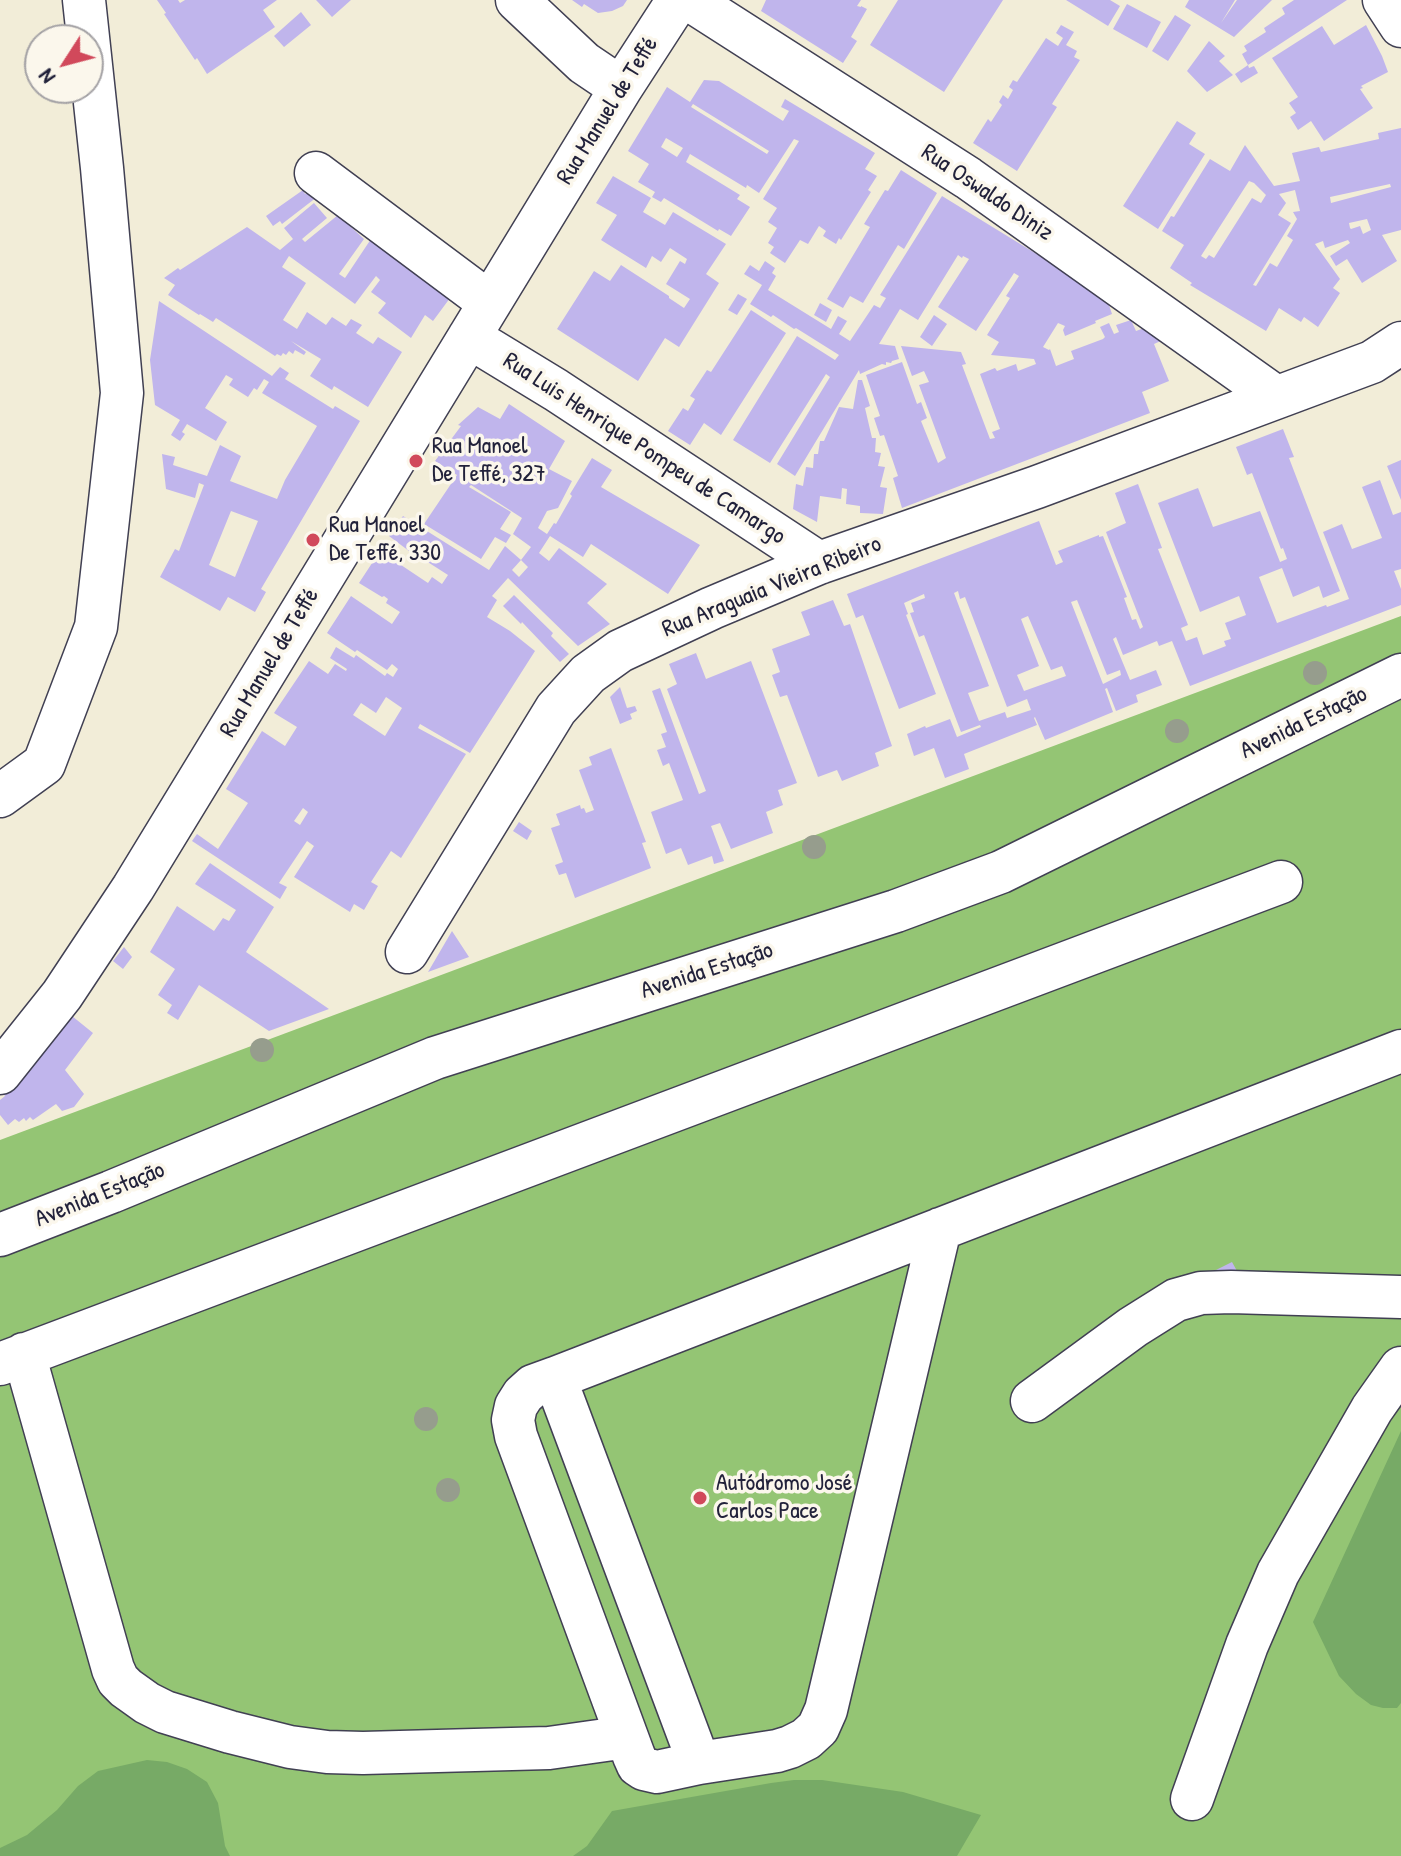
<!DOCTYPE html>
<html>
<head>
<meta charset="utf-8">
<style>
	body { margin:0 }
	#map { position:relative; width:1401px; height:1856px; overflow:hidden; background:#f2edd8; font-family:"Patrick Hand",sans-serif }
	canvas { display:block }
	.north { position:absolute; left:24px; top:24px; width:80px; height:80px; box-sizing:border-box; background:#fbf7ec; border:2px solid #a4a2a5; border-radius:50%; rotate:234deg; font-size:22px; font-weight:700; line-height:32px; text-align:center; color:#22223b }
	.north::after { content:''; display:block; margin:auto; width:28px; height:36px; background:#d1495b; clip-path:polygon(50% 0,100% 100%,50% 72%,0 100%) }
</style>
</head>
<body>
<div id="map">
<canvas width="1401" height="1856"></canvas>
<div class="north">N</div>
</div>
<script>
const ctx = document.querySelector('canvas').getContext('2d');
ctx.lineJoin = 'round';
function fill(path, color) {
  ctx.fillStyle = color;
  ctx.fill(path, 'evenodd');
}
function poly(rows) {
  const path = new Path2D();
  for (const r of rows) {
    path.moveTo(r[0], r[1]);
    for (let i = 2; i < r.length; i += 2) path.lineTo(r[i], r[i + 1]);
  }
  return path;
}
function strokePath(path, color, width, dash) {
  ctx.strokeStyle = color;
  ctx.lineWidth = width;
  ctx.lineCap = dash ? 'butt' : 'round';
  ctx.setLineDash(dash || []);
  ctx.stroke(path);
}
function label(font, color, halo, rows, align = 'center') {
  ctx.font = font + ' "Patrick Hand",sans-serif';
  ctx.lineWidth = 7;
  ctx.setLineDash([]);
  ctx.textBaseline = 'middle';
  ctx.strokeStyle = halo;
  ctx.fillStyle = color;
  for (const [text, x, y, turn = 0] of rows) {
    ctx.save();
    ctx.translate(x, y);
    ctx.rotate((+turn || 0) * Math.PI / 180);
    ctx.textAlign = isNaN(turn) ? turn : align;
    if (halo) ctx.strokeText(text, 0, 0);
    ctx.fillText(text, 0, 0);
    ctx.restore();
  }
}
fill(poly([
	[1401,616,1401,1856,0,1856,0,1140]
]), '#94c574');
fill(poly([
	[1401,1431,1401,1703,1397,1708,1383,1708,1371,1705,1356,1694,1339,1676,1313,1622],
	[147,1760,167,1762,187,1769,207,1782,218,1803,225,1846,230,1856,0,1856,0,1848,27,1835,57,1810,78,1786,98,1771],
	[794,1780,822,1780,903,1792,981,1815,957,1856,573,1856,587,1846,612,1811,771,1783]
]), '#7a6');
fill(poly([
	[157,0,178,0,180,3,185,0,277,0,263,10,275,27,207,74,197,58,195,60,164,14,166,13],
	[316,0,351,0,332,17],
	[572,0,627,0,623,6,612,11,598,13,584,4,582,7],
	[766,0,861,0,857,6,861,7,861,6,867,9,851,37,857,41,843,63,761,11],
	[898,0,1003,0,944,92,870,45],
	[1066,0,1110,0,1120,6,1108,26],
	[1189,0,1235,0,1221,23,1237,0,1272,0,1234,37,1185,7],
	[1294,0,1347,0,1248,65,1242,54,1247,51,1244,46,1266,32,1264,28,1285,14,1282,8],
	[1127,4,1161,22,1147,48,1113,29],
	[301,12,311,25,284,47,274,36],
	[1175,15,1191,25,1168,61,1152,51],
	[1061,25,1074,32,1066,45,1077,51,1074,57,1080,60,1052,104,1057,107,1017,171,973,143,988,119,991,122,1002,105,999,102,1003,95,1008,99,1013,90,1009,87,1013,80,1017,82,1046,38,1058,46,1063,38,1056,33],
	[1366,25,1382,56,1388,72,1361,86,1363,88,1360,89,1373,108,1324,141,1311,121,1298,130,1290,117,1296,113,1289,103,1298,97,1272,58,1322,26,1334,45],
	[1209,41,1225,56,1219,61,1233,75,1207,92,1187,71],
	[1248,65,1249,68,1254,66,1258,73,1241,83,1235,74],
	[704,80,719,81,783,121,789,111,781,107,785,99,875,153,865,169,877,176,868,190,871,192,841,240,839,238,836,244,823,236,826,231,819,226,808,244,800,240,785,263,770,253,774,247,768,243,777,228,768,222,777,208,763,199,799,141,794,139,759,193,747,185,746,188,690,154,686,162,740,195,737,199,750,207,731,236,719,229,718,231,664,198,661,202,652,197,655,192,638,182,649,164,628,151,667,87,690,102],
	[693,104,769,151,767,154,691,107],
	[666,138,683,148,677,157,661,147],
	[1177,121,1196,133,1189,144,1205,154,1158,229,1123,206],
	[1401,128,1401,230,1382,235,1397,261,1362,283,1347,259,1336,266,1330,256,1350,243,1348,240,1325,248,1323,241,1315,244,1340,279,1333,288,1340,293,1318,327,1304,317,1301,322,1279,308,1266,331,1190,285,1192,283,1170,268,1184,245,1162,231,1171,216,1174,217,1210,159,1230,171,1245,145,1274,186,1300,181,1292,153,1319,147,1321,152,1379,139,1378,133],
	[1249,181,1254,183,1266,195,1261,203,1252,198,1214,258,1209,255,1206,259,1201,256],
	[1390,184,1391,187,1331,203,1330,197],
	[1295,190,1300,211,1293,212,1297,219,1287,236,1293,240,1277,267,1270,263,1256,286,1253,285,1291,223,1278,215,1286,203,1279,194],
	[1367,219,1371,230,1363,234,1360,226,1351,229,1350,228,1349,223],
	[901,170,937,193,904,249,898,245,863,303,850,296,843,308,827,299,870,227,864,224,885,190,888,191],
	[613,176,651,198,643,212,665,225,673,212,726,244,706,274,719,283,679,347,665,338,638,381,557,329,594,271,610,281,621,265,669,296,669,298,684,308,690,299,666,284,680,261,685,264,687,259,670,248,661,262,652,256,646,268,601,240,617,215,596,203],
	[303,190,305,194,311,191,317,197,282,224,280,221,273,226,266,216],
	[942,196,1092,288,1108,302,1112,314,1095,321,1096,323,1065,336,1063,330,1065,326,1058,323,1043,347,1049,350,1050,349,1056,366,1074,359,1071,351,1103,339,1105,337,1100,327,1109,323,1114,334,1119,332,1116,325,1131,320,1136,331,1147,327,1163,340,1154,344,1169,381,1142,392,1150,413,902,508,893,478,898,476,884,435,880,436,874,418,880,416,866,375,902,362,917,404,921,402,927,418,921,421,938,463,946,458,919,385,929,382,924,371,912,376,901,346,961,352,966,364,962,365,990,439,995,438,992,432,1000,429,980,374,995,368,997,371,1016,364,1018,371,1036,364,1034,359,991,355,999,342,987,335,1010,298,1006,296,1019,276,1014,273,976,331,938,307,969,259,963,256,962,258,958,255,918,320,900,309,879,344,895,346,899,359,892,361,891,363,886,362,886,365,882,364,860,374,859,370,795,476,777,464,830,377,826,374,770,463,733,440,797,336,835,360,839,355,796,328,794,329,773,315,771,317,750,304,762,285,744,274,750,265,759,271,765,261,775,268,772,273,776,276,768,290,831,329,838,316,847,321,839,334,850,341,874,305,880,308,886,298,880,295],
	[314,203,327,218,302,239,305,242,338,215,364,239,339,274,345,278,371,239,453,294,433,321,425,315,411,338,378,313,386,303,371,292,380,280,376,276,355,304,289,256,282,267,306,283,283,320,297,329,307,312,326,325,332,317,346,326,351,319,362,325,356,333,373,344,378,337,402,352,368,407,334,386,332,390,310,376,321,359,291,341,306,352,304,355,295,350,293,354,289,351,286,355,283,353,281,356,277,354,275,356,216,318,213,322,200,314,199,315,168,295,175,285,164,278,178,268,180,270,247,227,280,250,293,239,284,228],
	[738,294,747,299,737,315,728,310],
	[159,301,272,376,280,367,289,373,285,379,333,409,335,406,360,421,261,589,266,592,255,612,228,597,220,611,160,577,175,549,179,551,204,485,199,483,195,498,166,489,162,454,175,457,173,465,207,476,220,445,241,456,230,481,277,499,285,480,317,426,262,393,269,382,264,379,257,390,254,388,248,397,229,385,233,379,226,375,205,408,227,422,216,441,187,424,182,432,185,434,180,441,171,435,180,420,155,405,150,360],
	[231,511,258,521,235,577,209,565],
	[820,303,832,310,826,322,814,315],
	[751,310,786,333,721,435,704,423,690,445,668,431,683,408,688,411,695,399,690,396,707,370,711,372],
	[934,315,947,324,932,346,920,337],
	[858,380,862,380,870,406,865,408,872,438,876,438,875,452,881,453,878,466,885,467,880,487,887,488,883,514,860,513,860,506,846,504,847,489,842,488,841,499,820,496,817,522,793,509,796,484,803,486,806,467,813,468,814,454,818,454,820,441,824,441,839,407,853,409],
	[509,404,565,441,549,469,572,481,558,508,547,511,538,528,547,534,554,523,556,524,572,496,570,494,592,458,612,470,601,487,700,545,668,594,591,544,583,557,550,536,539,553,549,561,559,548,607,584,587,603,610,624,578,646,508,578,492,596,497,600,487,617,510,631,535,651,470,753,420,724,418,728,466,754,401,858,391,851,371,882,378,886,364,910,354,904,350,912,294,877,314,846,307,841,279,883,287,887,280,899,192,841,197,834,218,849,248,803,226,789,262,731,285,746,297,727,274,713,309,661,328,674,335,664,346,671,347,669,330,658,336,647,354,658,356,655,385,676,387,673,393,677,398,669,392,664,387,670,357,650,355,652,327,633,351,596,392,624,400,612,386,603,388,599,384,596,382,597,359,583,378,554,390,562,392,559,428,583,432,577,442,584,448,575,423,559,421,560,389,536,403,516,489,570,505,546,521,560,531,547,513,534,522,518,471,485,469,487,511,512,500,529,511,535,506,543,495,537,481,559,424,524,457,475,435,461,461,426,458,425,478,407,500,419],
	[521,560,528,567,519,577,512,570],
	[386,697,402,708,385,736,353,715,361,703,376,713],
	[303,808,308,812,300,825,294,821],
	[1283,429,1294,457,1289,458,1340,591,1323,598,1319,586,1293,597,1282,568,1259,577,1277,623,1326,605,1327,607,1349,599,1323,532,1342,524,1352,549,1382,538,1362,487,1380,480,1393,515,1401,512,1401,569,1394,571,1401,589,1401,605,1190,686,1172,641,1159,646,1157,641,1123,655,1116,637,1113,639,1130,680,1156,670,1162,685,1136,695,1138,702,1116,711,1107,688,1105,689,1113,712,1045,740,1035,717,1034,718,1037,725,964,754,969,769,945,778,934,748,914,756,907,734,925,726,926,728,950,719,957,737,981,727,980,725,961,732,924,635,919,637,910,613,914,612,911,603,925,598,924,594,904,603,908,614,906,615,936,694,899,709,863,615,856,618,847,594,1039,521,1056,565,1063,562,1058,551,1099,535,1099,537,1103,536,1127,597,1124,598,1132,620,1136,619,1140,629,1143,627,1106,532,1126,523,1115,493,1138,484,1162,548,1158,549,1188,625,1181,628,1186,641,1197,637,1203,655,1226,646,1224,641,1231,639,1225,623,1246,615,1239,596,1200,612,1158,503,1198,488,1213,527,1260,511,1280,562,1287,559,1283,548,1281,549,1252,473,1247,475,1236,447],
	[958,591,960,599,965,597,1007,707,1027,699,1031,710,1007,718,1005,712,979,721,968,693,989,686,954,593],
	[1077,600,1107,675,1120,670,1121,675,1103,684,1071,602],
	[1028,616,1051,670,1062,666,1066,676,1024,691,1017,675,1039,666,1021,619],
	[1401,460,1401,500,1387,466],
	[514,595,553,633,551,636,569,654,560,662,522,622,521,624,503,606],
	[833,600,844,626,850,624,892,746,875,753,879,766,842,781,837,770,818,777,787,695,780,697,772,675,780,672,772,649,810,635,801,612],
	[696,653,706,679,751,661,797,783,778,790,783,805,766,812,773,833,731,849,720,823,711,826,724,861,714,864,712,856,688,865,681,848,666,854,651,812,683,800,669,763,663,766,657,750,666,747,661,734,667,732,652,691,660,688,699,794,706,791,667,689,677,684,669,664],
	[620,687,627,708,635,706,637,711,630,714,632,719,620,724,610,697],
	[611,748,646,842,642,843,651,868,575,898,566,873,559,875,555,865,563,862,551,828,560,825,556,814,580,805,581,809,584,808,586,813,594,810,579,770,592,765,589,757],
	[519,822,532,831,527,840,513,831],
	[210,863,274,907,246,952,329,1009,269,1031,199,985,178,1020,167,1013,172,1005,158,995,175,969,150,952,177,906,214,931,223,918,229,921,236,910,195,884],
	[452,931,469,957,428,972],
	[124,947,132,957,123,969,113,961],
	[72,1016,93,1033,65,1070,84,1094,74,1107,62,1111,56,1104,33,1120,30,1117,26,1121,24,1118,19,1122,15,1119,8,1125,0,1115,0,1100,5,1096,3,1093,26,1067,29,1072],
	[1232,1262,1237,1271,1222,1279,1216,1270]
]), '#c0b5ec');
const minor = poly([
	[517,0,584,63,621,88],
	[690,0,968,178,1276,397],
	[1384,0,1401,26],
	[316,173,490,303],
	[469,337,556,390,819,563],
	[0,796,44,764,96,627,122,393,102,168,84,0],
	[407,952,556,709,588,674,620,651,712,608,819,563,1037,487,1372,362,1401,343],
	[0,1073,62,995,133,888,621,88,678,0],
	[940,1229,826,1710,818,1728,806,1739,790,1747,777,1751,699,1763,555,1378,1401,1051],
	[0,1235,111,1192,435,1058,896,911,1001,872,1401,675],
	[24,1354,113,1669,118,1680,126,1688,147,1703,165,1712,230,1732,290,1747,327,1752,363,1753,549,1748,627,1737],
	[0,1364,1281,882],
	[555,1378,533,1386,523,1395,516,1406,513,1420,516,1436,634,1756,638,1765,644,1769,657,1772,699,1763],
	[1032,1401,1133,1327,1176,1300,1201,1293,1231,1292,1401,1297],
	[1192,1799,1247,1645,1278,1573,1372,1409,1401,1368]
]);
strokePath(minor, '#414053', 45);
strokePath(minor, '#fff', 42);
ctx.fillStyle = '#969d8d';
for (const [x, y] of [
	[1315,673],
	[1177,731],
	[814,847],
	[262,1050],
	[426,1419],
	[448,1490]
]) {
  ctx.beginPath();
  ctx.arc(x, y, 12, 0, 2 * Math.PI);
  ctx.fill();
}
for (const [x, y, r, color] of [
	[416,461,8,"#d1495b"],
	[313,540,8,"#d1495b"],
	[700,1498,8,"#d1495b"]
]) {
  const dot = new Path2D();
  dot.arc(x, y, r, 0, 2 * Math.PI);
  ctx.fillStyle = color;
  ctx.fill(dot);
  strokePath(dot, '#fbf7ec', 3);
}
label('24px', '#22223b', '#fbf7ec', [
	["Rua Manuel de Teffé",608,111,-58],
	["Rua Oswaldo Diniz",987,193,34],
	["Rua Luis Henrique Pompeu de Camargo",644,449,33],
	["Rua Araguaia Vieira Ribeiro",772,587,-22],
	["Rua Manuel de Teffé",270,663,-59],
	["Avenida Estação",1304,723,-26],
	["Avenida Estação",707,971,-18],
	["Avenida Estação",100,1195,-22]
]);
label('24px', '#22223b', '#fbf7ec', [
	["Rua Manoel",432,447],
	["De Teffé, 327",432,475],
	["Rua Manoel",329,526],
	["De Teffé, 330",329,554],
	["Autódromo José",716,1484],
	["Carlos Pace",716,1512]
], 'left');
</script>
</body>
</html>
